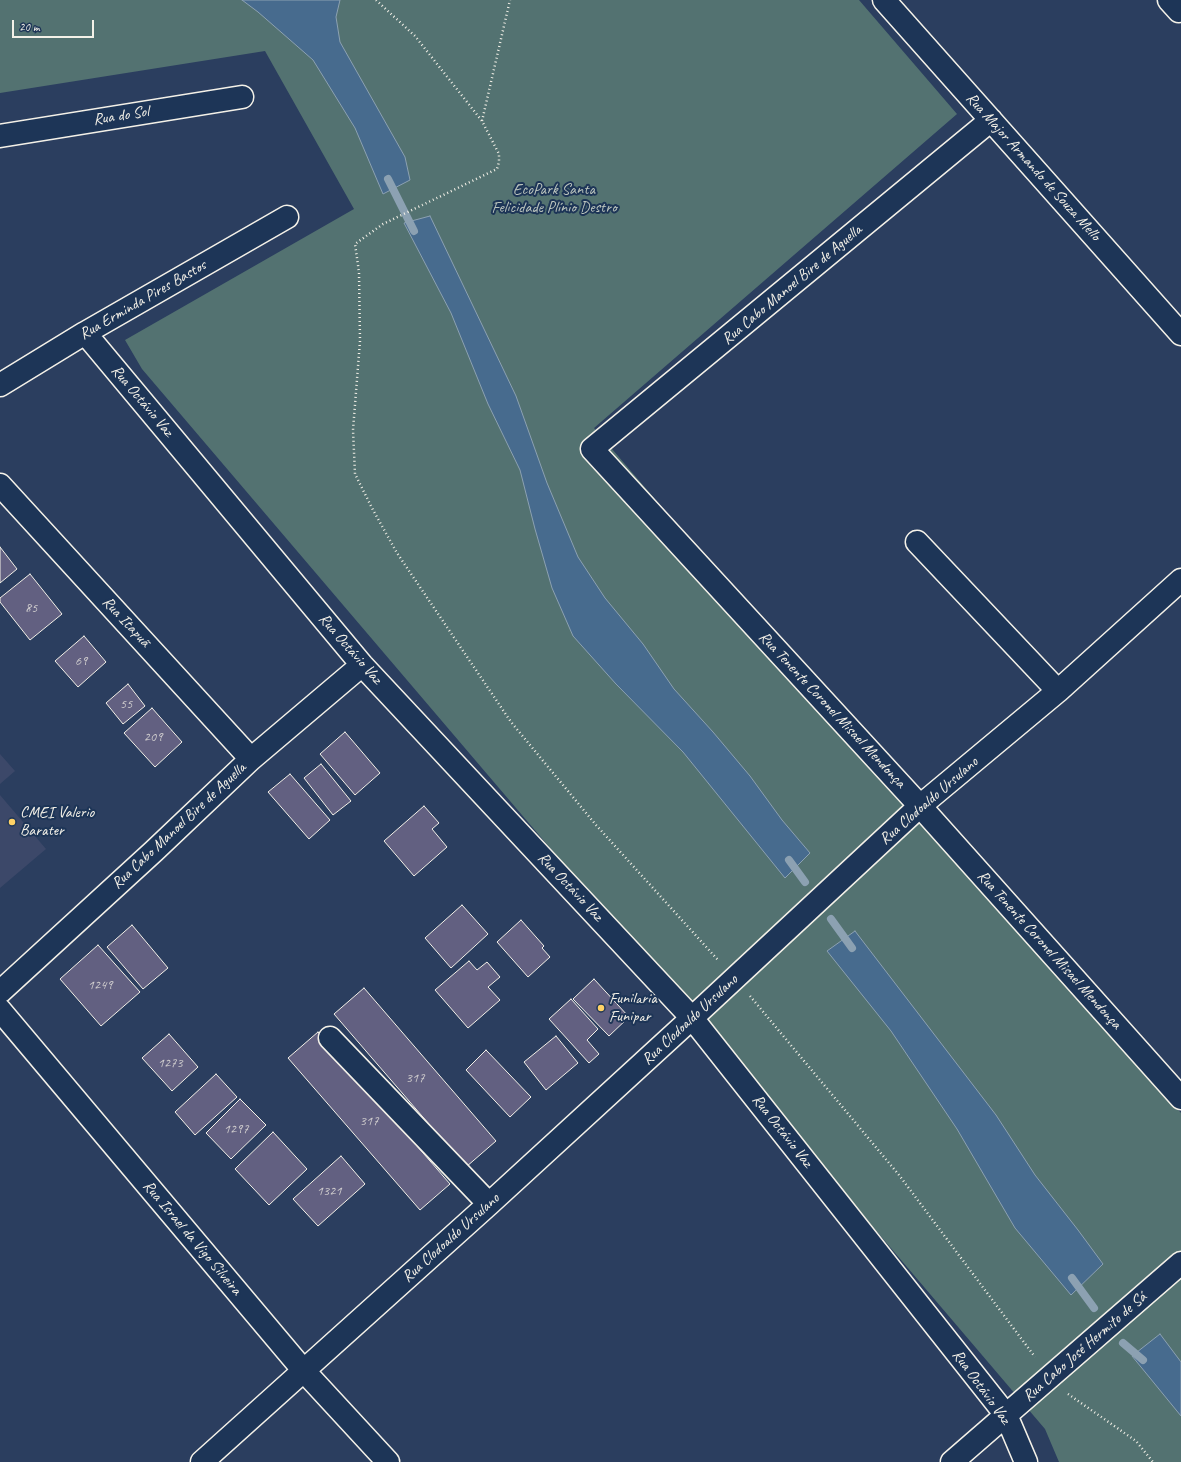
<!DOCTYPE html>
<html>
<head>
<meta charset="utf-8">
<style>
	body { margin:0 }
	#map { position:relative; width:1181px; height:1462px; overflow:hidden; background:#2b3e5f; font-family:Caveat,sans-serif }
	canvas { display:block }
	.scale { position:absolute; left:12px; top:20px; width:82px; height:18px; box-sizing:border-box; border:2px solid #f4f1e8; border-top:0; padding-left:5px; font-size:12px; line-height:14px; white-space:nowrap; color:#f4f1e8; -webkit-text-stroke:3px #1d3557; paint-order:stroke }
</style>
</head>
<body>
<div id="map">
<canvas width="1181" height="1462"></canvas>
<div class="scale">20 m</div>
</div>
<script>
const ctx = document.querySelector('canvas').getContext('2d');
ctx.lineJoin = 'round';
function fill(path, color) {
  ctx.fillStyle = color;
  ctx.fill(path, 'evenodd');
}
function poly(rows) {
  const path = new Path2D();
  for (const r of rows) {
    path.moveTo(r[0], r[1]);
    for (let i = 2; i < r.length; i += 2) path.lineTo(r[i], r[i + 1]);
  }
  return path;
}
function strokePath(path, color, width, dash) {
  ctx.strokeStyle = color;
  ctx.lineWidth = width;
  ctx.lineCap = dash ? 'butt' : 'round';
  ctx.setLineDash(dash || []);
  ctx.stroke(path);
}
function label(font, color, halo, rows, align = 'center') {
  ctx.font = font + ' Caveat,sans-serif';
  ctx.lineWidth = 4;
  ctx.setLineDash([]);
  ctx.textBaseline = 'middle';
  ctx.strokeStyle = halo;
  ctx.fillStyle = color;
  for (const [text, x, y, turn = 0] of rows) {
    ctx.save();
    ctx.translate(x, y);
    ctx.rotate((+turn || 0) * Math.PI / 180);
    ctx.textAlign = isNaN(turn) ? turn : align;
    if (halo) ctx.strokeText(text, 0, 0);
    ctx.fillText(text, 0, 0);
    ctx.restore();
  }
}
fill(poly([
	[0,754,15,771,0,784],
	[0,795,46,849,0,888]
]), '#3c4869');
fill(poly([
	[0,0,859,0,957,114,594,428,1181,1113,1181,1462,1059,1462,1045,1429,142,369,125,340,354,209,265,51,0,93]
]), '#537271');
const water = poly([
	[242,0,340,0,336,17,340,42,405,157,410,180,383,194,355,128,313,60,258,12,242,0],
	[430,216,516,396,547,483,578,557,605,598,643,644,674,689,713,732,750,776,782,820,810,853,785,878,683,752,616,684,573,636,552,588,535,529,520,470,488,404,451,313,404,223,430,216],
	[855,931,996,1115,1035,1175,1078,1230,1103,1264,1071,1295,1015,1228,957,1129,891,1031,827,951,855,931],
	[1160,1334,1181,1362,1181,1416,1132,1356,1160,1334]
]);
fill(water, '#476b8e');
strokePath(water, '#8ca1b2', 1);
strokePath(poly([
	[388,179,414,231],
	[789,860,805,882],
	[831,919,852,948],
	[1072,1278,1094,1308],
	[1123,1343,1143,1360]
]), '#8ca1b2', 8);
const building = poly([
	[0,547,17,569,0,583,0,547],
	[30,574,62,614,30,640,0,602,0,598,30,574],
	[84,636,106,662,78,687,55,661,84,636],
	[128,684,145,706,123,724,106,703,128,684],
	[152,708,182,742,155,767,124,733,152,708],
	[345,732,380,773,355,795,320,754,345,732],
	[321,764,351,801,333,815,304,778,321,764],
	[290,774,330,820,309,839,268,792,290,774],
	[424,806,439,823,432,829,447,847,414,876,384,841,424,806],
	[462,905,488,934,451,968,425,938,462,905],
	[521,920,544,946,542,948,550,957,528,977,497,942,521,920],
	[132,925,168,968,143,989,107,947,132,925],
	[98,945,140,992,101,1026,60,979,98,945],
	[469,961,477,970,487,962,500,977,488,987,500,1000,468,1028,435,990,469,961],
	[594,979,629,1017,609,1036,573,999,594,979],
	[364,988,496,1141,466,1167,334,1014,364,988],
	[571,999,598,1029,587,1040,599,1054,589,1063,549,1019,571,999],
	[318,1032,450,1184,420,1210,288,1058,318,1032],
	[169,1034,198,1067,172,1091,142,1058,169,1034],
	[556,1036,578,1063,546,1090,524,1062,556,1036],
	[486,1050,531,1097,510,1117,466,1070,486,1050],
	[216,1074,237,1097,195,1135,175,1112,216,1074],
	[240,1099,266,1125,231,1159,206,1133,240,1099],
	[273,1132,307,1169,269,1205,235,1169,273,1132],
	[341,1156,365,1184,318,1226,293,1199,341,1156]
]);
fill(building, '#626081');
strokePath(building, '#f4f1e8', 1);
const street = poly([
	[884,0,1181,334],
	[1169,0,1179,11],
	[991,120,592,449,920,806,1181,1098],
	[0,136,242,97],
	[85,333,362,665,692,1018,1006,1415,1026,1462],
	[0,385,85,333,287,217],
	[0,485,251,759],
	[917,542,1058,691],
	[0,992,154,851,251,759,362,665],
	[0,1010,304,1371,388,1462],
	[330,1038,489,1204],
	[202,1462,489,1204,692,1018,920,806,1058,691,1181,580],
	[952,1462,1181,1263]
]);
strokePath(street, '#f4f1e8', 25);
strokePath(poly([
	[376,0,415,36,482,121,499,154,499,162,497,169,383,224,355,244,359,272,360,341,353,430,355,474,373,510,397,553,511,722,596,825,718,960],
	[482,121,510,0],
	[750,996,899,1175,1035,1357],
	[1068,1394,1136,1441,1153,1462]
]), '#f4f1e8', 2.5, [1, 3]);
strokePath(street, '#1d3557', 22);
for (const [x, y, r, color] of [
	[12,822,4,"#ffd166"],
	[601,1008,4,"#ffd166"]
]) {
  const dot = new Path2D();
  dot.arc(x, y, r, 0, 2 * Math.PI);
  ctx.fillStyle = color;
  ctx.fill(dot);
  strokePath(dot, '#1d3557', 1.5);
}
label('14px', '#d0cdce', null, [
	["85",31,608],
	["69",81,661],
	["55",126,704],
	["209",153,737],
	["1249",100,985],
	["1273",170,1063],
	["317",415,1078],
	["317",369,1121],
	["1297",236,1129],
	["1321",329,1191]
]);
label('16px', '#f4f1e8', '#1d3557', [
	["Rua do Sol",121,116,-9],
	["Rua Major Armando de Souza Mello",1033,167,48],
	["Rua Cabo Manoel Bire de Aguella",792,285,-40],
	["Rua Erminda Pires Bastos",143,300,-30],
	["Rua Octávio Vaz",142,401,50],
	["Rua Itapuã",126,622,47],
	["Rua Octávio Vaz",350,649,49],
	["Rua Tenente Coronel Misael Mendonça",832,710,47],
	["Rua Clodoaldo Ursulano",929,801,-41],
	["Rua Cabo Manoel Bire de Aguella",179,826,-43],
	["Rua Octávio Vaz",570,887,47],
	["Rua Tenente Coronel Misael Mendonça",1049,950,48],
	["Rua Clodoaldo Ursulano",690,1020,-43],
	["Rua Octávio Vaz",782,1131,52],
	["Rua Israel da Vigo Silveira",192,1238,50],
	["Rua Clodoaldo Ursulano",451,1238,-42],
	["Rua Cabo José Hermito de Sá",1085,1347,-41],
	["Rua Octávio Vaz",981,1387,54]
]);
label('16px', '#bcc5be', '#1d3557', [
	["EcoPark Santa",554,190],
	["Felicidade Plínio Destro",554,208]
]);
label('16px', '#f4f1e8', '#1d3557', [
	["CMEI Valerio",20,813],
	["Barater",20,831],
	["Funilaria",609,999],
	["Funipar",609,1017]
], 'left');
</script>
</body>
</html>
